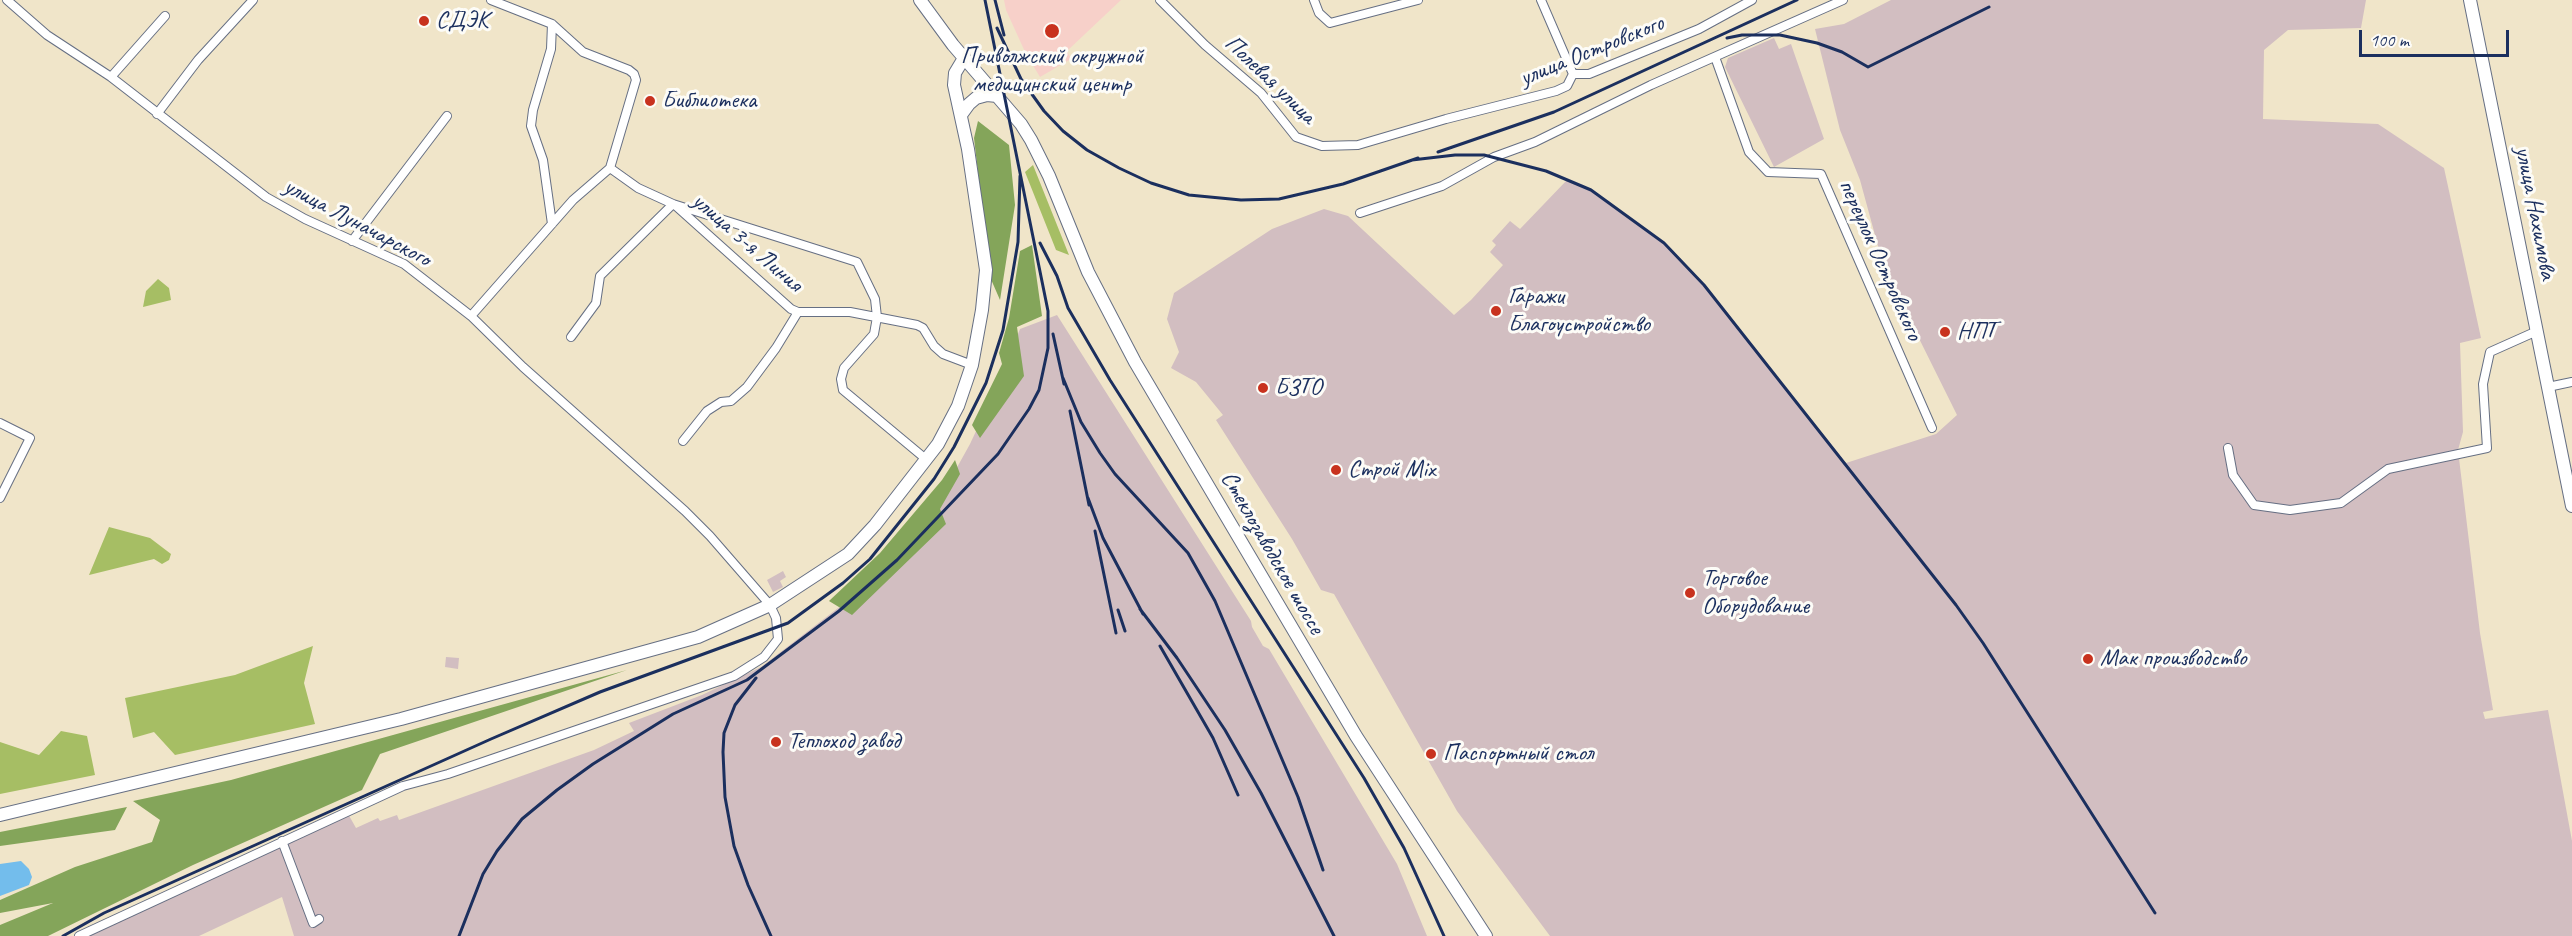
<!DOCTYPE html>
<html>
<head>
<meta charset="utf-8">
<style>
	body { margin:0 }
	#map { position:relative; width:2572px; height:936px; overflow:hidden; background:#f0e5c9; font-family:Caveat,sans-serif }
	canvas { display:block }
	.scale { position:absolute; left:2359px; top:30px; width:150px; height:27px; box-sizing:border-box; border:3px solid #1b2f5e; border-top:0; padding-left:8px; font-size:18px; line-height:21px; white-space:nowrap; color:#1b2f5e; -webkit-text-stroke:4px #fdfcf7; paint-order:stroke }
</style>
</head>
<body>
<div id="map">
<canvas width="2572" height="936"></canvas>
<div class="scale">100 m</div>
</div>
<script>
const ctx = document.querySelector('canvas').getContext('2d');
ctx.lineJoin = 'round';
function fill(path, color) {
  ctx.fillStyle = color;
  ctx.fill(path, 'evenodd');
}
function poly(rows) {
  const path = new Path2D();
  for (const r of rows) {
    path.moveTo(r[0], r[1]);
    for (let i = 2; i < r.length; i += 2) path.lineTo(r[i], r[i + 1]);
  }
  return path;
}
function strokePath(path, color, width, dash) {
  ctx.strokeStyle = color;
  ctx.lineWidth = width;
  ctx.lineCap = dash ? 'butt' : 'round';
  ctx.setLineDash(dash || []);
  ctx.stroke(path);
}
function label(font, color, halo, rows, align = 'center') {
  ctx.font = font + ' Caveat,sans-serif';
  ctx.lineWidth = 6;
  ctx.setLineDash([]);
  ctx.textBaseline = 'middle';
  ctx.strokeStyle = halo;
  ctx.fillStyle = color;
  for (const [text, x, y, turn = 0] of rows) {
    ctx.save();
    ctx.translate(x, y);
    ctx.rotate((+turn || 0) * Math.PI / 180);
    ctx.textAlign = isNaN(turn) ? turn : align;
    if (halo) ctx.strokeText(text, 0, 0);
    ctx.fillText(text, 0, 0);
    ctx.restore();
  }
}
fill(poly([
	[1004,0,1121,0,1067,51,1071,59,1040,77,1026,54,1006,10]
]), '#f7d0c9');
fill(poly([
	[1891,0,2366,0,2361,28,2288,30,2264,50,2263,119,2378,124,2444,168,2481,338,2460,343,2463,432,2458,450,2480,633,2493,710,2483,712,2485,719,2548,710,2572,841,2572,936,1550,936,1457,811,1334,594,1321,590,1292,539,1216,420,1223,415,1196,382,1171,368,1179,352,1167,319,1174,293,1272,229,1324,209,1348,216,1454,315,1471,300,1503,265,1490,252,1496,245,1492,241,1510,221,1520,229,1567,180,1591,190,1664,243,1704,285,1846,463,1936,434,1957,415,1884,268,1860,180,1840,130,1815,29,1844,24],
	[1774,38,1779,49,1791,44,1824,139,1774,167,1725,67,1728,58],
	[1057,315,1251,621,1252,627,1263,646,1269,649,1397,864,1427,936,294,936,282,897,199,936,79,936,347,812,356,828,378,818,380,821,397,815,399,820,594,750,634,731,629,723,702,695,761,667,842,605,940,498,970,444,998,384,1020,329],
	[783,571,786,577,780,581,783,587,773,592,767,580],
	[446,657,459,658,458,669,445,667]
]), '#d2bec1');
fill(poly([
	[1033,165,1069,255,1056,250,1025,172],
	[158,279,169,288,171,300,143,307,146,291],
	[109,527,150,538,171,554,169,560,162,564,154,559,89,575],
	[313,646,304,683,315,724,175,755,154,732,133,738,125,698,235,675],
	[61,731,87,736,95,775,0,794,0,742,39,755]
]), '#a6be64');
fill(poly([
	[978,121,1009,145,1015,205,1000,300,990,277,974,138],
	[1032,245,1042,316,1017,327,1024,376,980,438,972,425,1002,364,999,353,1009,318,1020,251],
	[955,460,960,474,940,509,946,524,852,615,829,601,880,553,942,480],
	[627,670,380,754,362,790,193,865,48,936,0,936,0,925,53,903,0,913,0,900,75,867,152,842,160,820,133,801,231,780],
	[127,807,115,830,0,846,0,832]
]), '#84a55a');
fill(poly([
	[21,861,29,869,32,877,29,885,0,896,0,864]
]), '#73bdec');
const street = poly([
	[7,0,47,35,111,77,266,197,305,219,404,264,471,316,523,367,685,511,710,536,770,605,776,618,778,639,764,657,734,676,448,774,403,786,79,936],
	[1160,0,1205,45,1261,93,1296,137,1322,146,1358,145,1446,119,1556,91,1567,86,1573,74],
	[1314,0,1319,13,1330,23,1418,0],
	[1541,0,1573,74],
	[552,24,551,49,533,110,531,126,543,160,552,224],
	[1715,57,1749,152,1768,172,1821,174,1932,428],
	[1573,74,1589,74,1699,29,1752,0],
	[111,77,165,16],
	[157,114,198,60,253,0],
	[610,168,638,188,673,204,857,262,875,299,877,317,874,334,844,368,841,379,843,390,927,460],
	[676,206,791,309,798,312,850,312,917,325,923,328,934,346,943,354,972,365],
	[1360,213,1442,186,1494,157,1535,142,1651,85,1843,0],
	[352,241,447,116],
	[471,316,573,200,610,168,636,80,634,74,629,70,583,52,552,24,491,0],
	[571,337,596,303,600,276,673,204],
	[2548,387,2572,382],
	[0,423,30,438,0,498],
	[683,441,707,411,721,402,731,401,747,387,776,348,798,312],
	[2228,448,2233,475,2254,505,2290,510,2341,503,2388,469,2487,448,2483,384,2490,352,2537,331],
	[282,841,313,923,319,919]
]);
const secondary = poly([
	[920,0,953,45,1021,124,1031,140,1049,176,1088,272,1135,362,1356,736,1486,936],
	[2470,0,2572,506],
	[961,115,969,104,976,98,987,95,997,96],
	[0,815,401,719,698,637,770,605,848,554,875,525,938,444,958,406,972,365,982,310,986,270,968,149,954,85,955,73,964,58]
]);
strokePath(street, '#666f83', 10);
strokePath(secondary, '#666f83', 14);
strokePath(street, '#fff', 8);
strokePath(secondary, '#fff', 12);
strokePath(poly([
	[995,0,1004,35],
	[997,28,1021,79,1044,111,1063,131,1087,150,1119,168,1151,183,1189,195,1241,200,1279,199,1343,184,1418,158],
	[1727,38,1742,35,1780,35,1817,43,1842,52,1868,67,1989,7],
	[1438,152,1554,112,1797,0],
	[1412,160,1455,155,1484,155,1546,171,1591,190,1664,243,1704,285,1956,605,1983,643,2155,913],
	[1040,243,1057,276,1068,308,1110,380,1364,778,1404,848,1444,936],
	[1053,334,1064,384],
	[1063,378,1081,422,1100,453,1115,474,1188,553,1215,601,1298,797,1323,870],
	[1070,411,1089,505],
	[1088,498,1103,538,1143,614],
	[1095,531,1116,633],
	[1140,609,1177,658,1225,730,1261,793,1334,936],
	[1118,610,1125,631],
	[1160,646,1213,738,1238,795],
	[756,678,735,705,724,733,723,752,725,797,734,846,748,885,771,936],
	[63,936,104,913,491,739,600,692,788,623,843,583,870,559,934,479,954,447,986,383,1003,330,1018,242,1020,176],
	[459,936,483,874,497,851,522,819,557,790,593,764,673,714,747,680,839,611,897,560,998,454,1029,409,1039,390,1048,348,1048,311,985,0]
]), '#1b2f5e', 3);
for (const [x, y, r, color] of [
	[424,21,6,"#c8321e"],
	[1052,31,8,"#c8321e"],
	[650,101,6,"#c8321e"],
	[1496,311,6,"#c8321e"],
	[1945,332,6,"#c8321e"],
	[1263,388,6,"#c8321e"],
	[1336,470,6,"#c8321e"],
	[1690,593,6,"#c8321e"],
	[2088,659,6,"#c8321e"],
	[776,742,6,"#c8321e"],
	[1431,754,6,"#c8321e"]
]) {
  const dot = new Path2D();
  dot.arc(x, y, r, 0, 2 * Math.PI);
  ctx.fillStyle = color;
  ctx.fill(dot);
  strokePath(dot, '#fdfcf7', 2);
}
label('24px', '#1b2f5e', '#fdfcf7', [
	["СДЭК",436,21],
	["Приволжский окружной",1052,57,"center"],
	["медицинский центр",1052,85,"center"],
	["Библиотека",662,101],
	["Гаражи",1508,297],
	["Благоустройство",1508,325],
	["НПТ",1957,332],
	["БЗТО",1275,388],
	["Строй Mix",1348,470],
	["Торговое",1702,579],
	["Оборудование",1702,607],
	["Мак производство",2100,659],
	["Теплоход завод",788,742],
	["Паспортный стол",1443,754]
], 'left');
label('24px', '#1b2f5e', '#fdfcf7', [
	["улица Островского",1592,51,-22],
	["Полевая улица",1270,80,44],
	["улица Нахимова",2535,213,79],
	["улица Луначарского",357,223,28],
	["улица 3-я Линия",747,243,41],
	["переулок Островского",1880,260,66],
	["Стеклозаводское шоссе",1272,553,60]
]);
</script>
</body>
</html>
